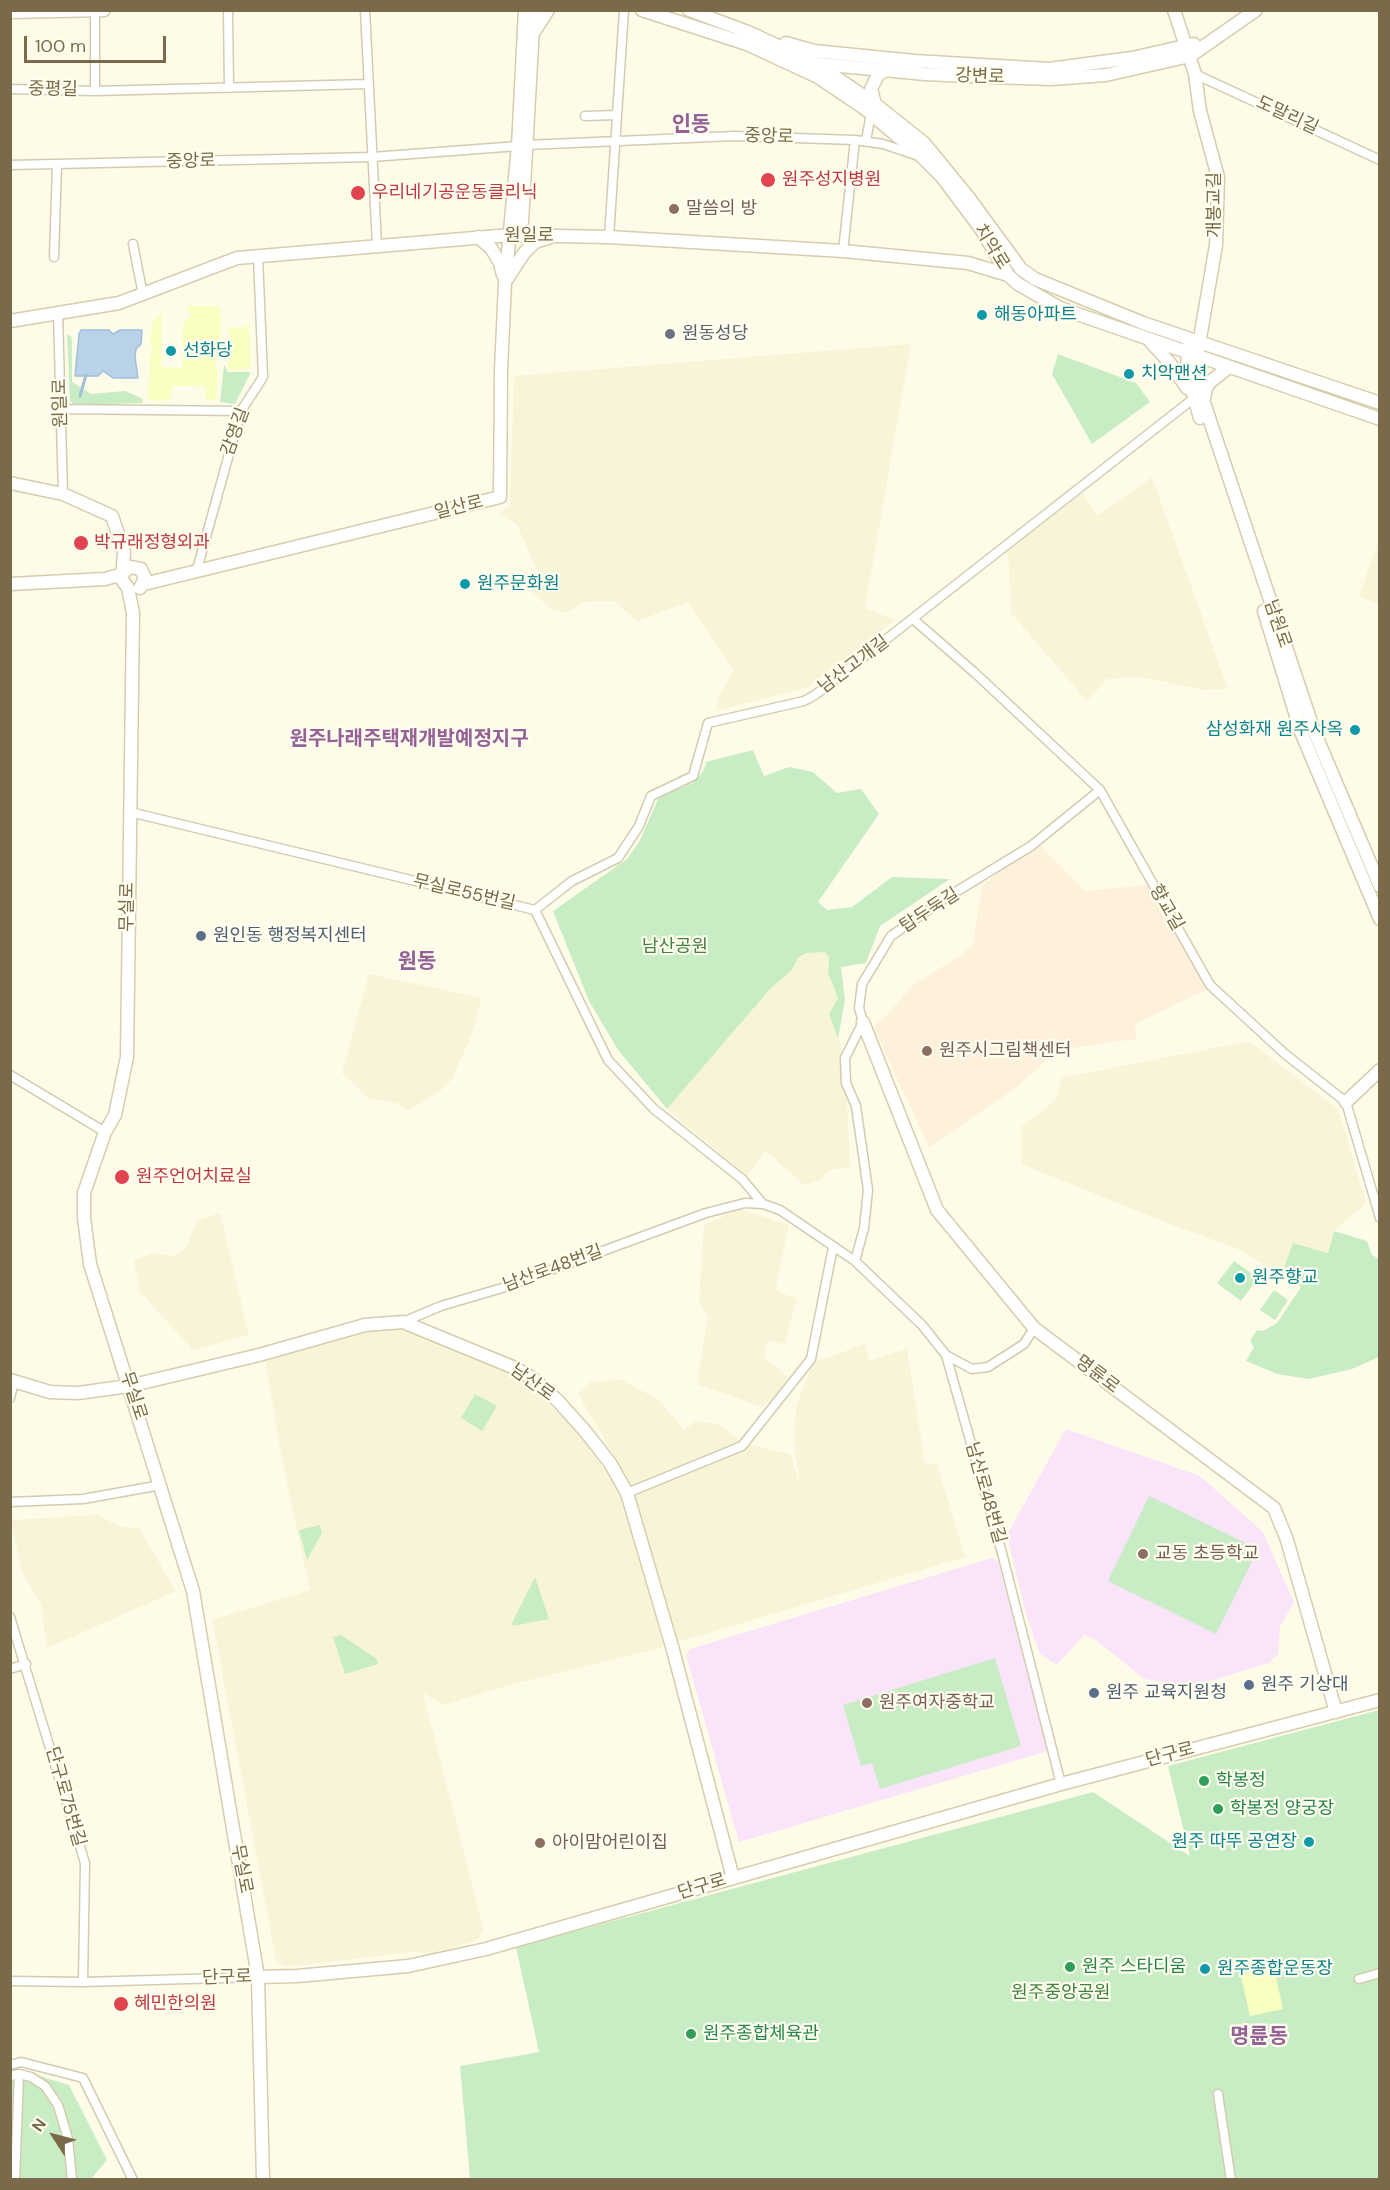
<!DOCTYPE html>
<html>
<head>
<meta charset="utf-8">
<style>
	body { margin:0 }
	#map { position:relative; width:1390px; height:2190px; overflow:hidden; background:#fefce8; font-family:"DM Sans",sans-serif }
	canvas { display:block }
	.frame { position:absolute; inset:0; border:12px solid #7a6a4a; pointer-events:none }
	.north { position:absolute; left:24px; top:2106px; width:60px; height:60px; -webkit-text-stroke:4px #fffeef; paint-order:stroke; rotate:306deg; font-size:16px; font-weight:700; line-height:24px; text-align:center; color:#7a6a4a }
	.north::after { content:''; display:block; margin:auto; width:21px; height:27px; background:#7a6a4a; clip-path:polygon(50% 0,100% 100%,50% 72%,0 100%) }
	.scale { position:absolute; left:24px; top:36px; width:142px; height:27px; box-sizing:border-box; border:3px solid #7a6a4a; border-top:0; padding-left:8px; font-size:18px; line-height:21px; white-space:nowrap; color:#7a6a4a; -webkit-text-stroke:4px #fffeef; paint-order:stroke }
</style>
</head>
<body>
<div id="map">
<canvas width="1390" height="2190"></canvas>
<div class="frame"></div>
<div class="north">N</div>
<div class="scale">100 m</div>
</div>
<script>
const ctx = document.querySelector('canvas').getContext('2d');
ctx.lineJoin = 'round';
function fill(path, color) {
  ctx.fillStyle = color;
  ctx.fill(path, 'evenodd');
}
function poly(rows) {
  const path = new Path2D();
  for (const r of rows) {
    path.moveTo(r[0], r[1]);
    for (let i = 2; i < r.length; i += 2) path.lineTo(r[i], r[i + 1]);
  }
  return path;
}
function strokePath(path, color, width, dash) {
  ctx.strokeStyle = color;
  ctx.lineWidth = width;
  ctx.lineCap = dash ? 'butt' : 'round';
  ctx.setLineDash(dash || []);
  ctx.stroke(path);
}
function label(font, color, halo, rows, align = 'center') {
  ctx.font = font + ' "DM Sans","Noto Sans KR",sans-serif';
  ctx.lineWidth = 4.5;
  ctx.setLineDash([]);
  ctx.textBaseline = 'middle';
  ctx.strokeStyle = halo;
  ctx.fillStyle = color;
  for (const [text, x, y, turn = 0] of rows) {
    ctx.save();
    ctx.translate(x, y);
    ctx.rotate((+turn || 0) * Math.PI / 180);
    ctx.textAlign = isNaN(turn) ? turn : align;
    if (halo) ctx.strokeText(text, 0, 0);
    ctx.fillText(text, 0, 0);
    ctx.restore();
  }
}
fill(poly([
	[911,344,865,608,895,620,807,688,716,711,718,698,733,670,688,602,637,621,614,601,585,602,565,613,551,609,527,587,541,579,517,525,500,513,510,505,514,376],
	[1152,477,1228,689,1203,690,1142,677,1107,679,1087,701,1011,613,1008,549,1083,493,1097,516],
	[1379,539,1379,605,1359,596],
	[817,950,825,952,829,957,828,973,838,998,829,1014,845,1058,850,1167,829,1170,820,1180,804,1185,765,1150,747,1176,667,1109,770,989,791,971,799,957],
	[369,974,482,998,471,1036,452,1079,439,1092,409,1110,397,1103,370,1099,342,1073],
	[1249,1041,1338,1109,1366,1203,1334,1231,1328,1253,1293,1244,1281,1275,1236,1248,1172,1225,1021,1164,1021,1127,1056,1100,1061,1078],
	[740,1209,789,1225,775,1291,796,1298,796,1302,785,1344,767,1341,764,1357,788,1377,774,1398,762,1407,697,1384,708,1317,699,1301,704,1225],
	[220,1213,249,1335,193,1350,140,1292,134,1260,154,1253,175,1256,186,1249,197,1220],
	[404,1326,511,1373,530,1384,581,1436,623,1498,664,1647,513,1684,443,1705,423,1693,484,1930,478,1940,432,1954,412,1952,284,1967,276,1960,212,1620,310,1590,282,1460,265,1358,365,1330],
	[865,1344,869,1361,907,1349,925,1463,937,1464,965,1557,678,1642,631,1484,578,1394,590,1382,622,1380,659,1400,684,1430,696,1421,717,1424,746,1444,790,1454,800,1485,794,1443,796,1406,813,1363],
	[96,1515,122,1527,139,1528,176,1591,47,1648,41,1604,22,1572,11,1520]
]), '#f8f4d8');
fill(poly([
	[1038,843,1085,891,1148,885,1208,989,1135,1024,1136,1039,1057,1050,1016,1088,929,1147,873,1026,886,1016,913,985,961,955,973,943,982,885]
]), '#fef1db');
fill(poly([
	[1066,1429,1200,1476,1263,1532,1294,1603,1280,1626,1278,1654,1269,1663,1203,1683,1183,1685,1144,1679,1096,1640,1084,1635,1057,1665,1040,1654,1027,1617,1007,1535],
	[992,1558,998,1561,1048,1751,739,1842,686,1655,690,1649]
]), '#f9e4fa');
fill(poly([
	[67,335,71,336,72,341,72,382,91,394,125,391,143,399,142,403,75,405,70,401],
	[1058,354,1136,383,1150,402,1092,444,1052,374],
	[224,365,228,372,251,372,235,404,220,402],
	[753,750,764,776,789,767,813,772,837,793,861,789,879,814,818,902,827,910,852,907,892,877,950,879,880,926,866,963,841,967,845,1000,838,1039,829,1014,838,998,828,973,829,957,825,952,807,953,799,957,791,971,770,989,667,1109,618,1050,589,1001,553,911,627,859,639,842,659,797,693,783,704,770,706,762],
	[1334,1231,1367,1241,1372,1255,1379,1259,1379,1357,1352,1369,1309,1379,1277,1374,1246,1361,1254,1347,1250,1341,1257,1330,1263,1331,1277,1323,1301,1287,1281,1275,1293,1243,1328,1253],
	[1234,1261,1258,1278,1241,1301,1217,1283],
	[1274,1290,1288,1300,1275,1320,1260,1310],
	[475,1394,497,1406,482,1431,461,1418],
	[1149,1496,1258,1549,1216,1634,1108,1581],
	[320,1525,322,1533,307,1560,299,1530],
	[535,1577,549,1619,513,1626,512,1623],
	[341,1635,377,1659,378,1664,345,1674,333,1637],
	[995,1658,1021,1746,880,1789,872,1763,861,1766,843,1705],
	[1379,1710,1379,2179,470,2179,460,2066,539,2052,516,1947,1093,1792,1190,1856,1168,1766],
	[23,2071,69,2085,107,2160,91,2179,11,2180,11,2073]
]), '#c8edc5');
fill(poly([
	[186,306,215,306,221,310,220,348,217,350,215,363,218,372,216,401,205,399,206,387,192,386,173,386,171,396,167,401,148,400,150,357,153,346,150,344,152,324,162,312,161,367,180,368,183,364,182,333,184,323,191,315],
	[249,323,251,369,228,370,229,328,246,327],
	[1273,1964,1283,2009,1250,2016,1240,1972]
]), '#f9fec1');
const water = poly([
	[81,330,109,330,113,334,120,330,142,330,141,344,136,349,135,357,138,378,113,378,103,371,98,376,75,376,79,334,81,330]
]);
fill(water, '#bad3e9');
strokePath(water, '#a0bfdb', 1.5);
strokePath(poly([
	[80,396,86,375]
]), '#a0bfdb', 3);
const street = poly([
	[228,10,229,88],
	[365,10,377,245],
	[1195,74,1380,160],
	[10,89,95,91,368,84],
	[95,91,95,10],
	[585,116,617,115],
	[866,141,871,113],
	[526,145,735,136,855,140,883,144,916,155],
	[10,165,372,157,518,146],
	[609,237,624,10],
	[133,244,143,295],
	[843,251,855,140],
	[54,257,57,165],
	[58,313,63,494],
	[62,409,241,411],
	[196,573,241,411,263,377,258,256],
	[913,619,975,673,1100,790,1210,985,1285,1054,1346,1102,1380,1218],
	[130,812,535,910],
	[535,910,572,881,618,858,639,826,651,796,693,776,708,723,804,701,815,695,1193,399],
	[535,910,608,1060,654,1109,742,1179,763,1204],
	[10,1075,105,1132],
	[855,1261,864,1228,868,1190,856,1106,846,1083,845,1058,863,1022,859,1008,862,984,891,936,941,901,1031,846,1100,790],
	[403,1322,441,1306,502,1288,706,1213,745,1203,763,1204,780,1210,855,1261,922,1325,946,1355,1002,1553,1061,1784],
	[946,1355,972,1369,988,1367,1024,1344,1034,1328],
	[10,1398,14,1381],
	[627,1493,742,1446,811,1359,833,1247],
	[10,1502,83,1499,161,1485],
	[10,1617,85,1863,83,1982],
	[10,1669,26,1664],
	[1359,1979,1380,1973],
	[10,1981,83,1982,258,1977],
	[10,2065,21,2062,83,2078,133,2180],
	[10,2076,19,2074,31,2077,45,2086,58,2105,68,2139,72,2180],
	[1218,2094,1231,2180],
	[15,2180,19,2074]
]);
const secondary = poly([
	[642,10,747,44,818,77,864,108,922,157,942,177,981,229,1008,275,1018,284,1060,308,1380,419],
	[689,10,748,32,815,63,875,104,924,143,969,198,1021,269,1035,279,1143,323,1380,403],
	[1174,10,1195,74,1200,111,1218,177,1216,245,1197,356,1199,388,1314,731,1380,886],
	[10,12,104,10],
	[534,32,548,10],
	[786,43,814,51,915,61,1049,69,1132,58,1194,44],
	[819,64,925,74,992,77,1051,79,1106,75,1190,56,1256,10],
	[875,104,871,89,878,75,886,70],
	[510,235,522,222,534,10],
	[478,237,491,248,500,263,503,275],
	[507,279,524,253,535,242,548,238],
	[10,321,119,303,237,258,510,235,609,237,843,251,968,263,1008,275],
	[1150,341,1169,362,1187,388],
	[1188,347,1187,372,1200,418],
	[1204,399,1206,388,1210,382,1229,367],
	[10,483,63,494,112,516,124,552,122,580,128,588,133,613,127,1057,115,1115,105,1132,84,1193,84,1218,90,1264,193,1591,258,1977,263,2180],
	[124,572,130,567,141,569,145,578,140,588],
	[10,584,105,579,123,574],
	[144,584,500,497,501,370,505,283,518,146,525,10],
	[1264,611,1301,732,1380,919],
	[863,1022,937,1210,1034,1328,1274,1508,1287,1540,1336,1712],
	[1346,1102,1380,1070],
	[10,1380,50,1392,78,1393,129,1386,259,1355,365,1325,403,1322,515,1368,534,1379,558,1401,585,1431,610,1463,627,1493,673,1650,733,1878],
	[258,1977,297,1976,408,1966,486,1949,1061,1784,1380,1700]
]);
strokePath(street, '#d3cbaf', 11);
strokePath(secondary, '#d7ccac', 15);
strokePath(street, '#fff', 8);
strokePath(secondary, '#fff', 12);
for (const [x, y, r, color] of [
	[768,180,8,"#e0444e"],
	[358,193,8,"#e0444e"],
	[674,209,6,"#8d6e63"],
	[982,315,6,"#0f9aa8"],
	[670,334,6,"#6b7280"],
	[171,351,6,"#0f9aa8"],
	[1129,374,6,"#0f9aa8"],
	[81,543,8,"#e0444e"],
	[465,584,6,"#0f9aa8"],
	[1355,730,6,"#0f9aa8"],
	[201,936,6,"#5c6f8a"],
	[927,1051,6,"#8d6e63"],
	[122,1177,8,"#e0444e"],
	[1240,1278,6,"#0f9aa8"],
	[1143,1554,6,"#8d6e63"],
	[1249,1685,6,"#5c6f8a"],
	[1094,1693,6,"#5c6f8a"],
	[867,1703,6,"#8d6e63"],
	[1204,1781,6,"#2e9e5b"],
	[1218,1809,6,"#2e9e5b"],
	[1309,1842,6,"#0f9aa8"],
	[540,1843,6,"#8d6e63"],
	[1070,1967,6,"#2e9e5b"],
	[1205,1969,6,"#0f9aa8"],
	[121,2004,8,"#e0444e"],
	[691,2034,6,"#2e9e5b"]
]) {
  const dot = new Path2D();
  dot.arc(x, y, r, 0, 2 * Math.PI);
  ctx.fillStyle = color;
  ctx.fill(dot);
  strokePath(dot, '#fffeef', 2);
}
label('18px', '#7a6a4a', '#fffeef', [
	["강변로",980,77,2],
	["중평길",53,90,1],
	["도말리길",1287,116,25],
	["중앙로",769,137,2],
	["중앙로",191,162,-1],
	["개봉교길",1215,205,-90],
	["원일로",529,236],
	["치악로",991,247,58],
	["원일로",61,403,-91],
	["감영길",236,432,-70],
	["일산로",459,508,-14],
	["남원로",1277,624,71],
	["남산고개길",854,665,-37],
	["무실로55번길",464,893,13],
	["무실로",128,907,-89],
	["향교길",1166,908,60],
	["탑두둑길",930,911,-33],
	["남산로48번길",553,1269,-20],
	["명륜로",1097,1375,37],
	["남산로",532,1383,36],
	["무실로",133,1396,72],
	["남산로48번길",985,1493,74],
	["단구로",1170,1755,-15],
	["단구로75번길",65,1797,74],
	["무실로",241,1869,79],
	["단구로",702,1887,-17],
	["단구로",227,1978,-2]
]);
label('18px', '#be3a42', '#fffeef', [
	["원주성지병원",782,180],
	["우리네기공운동클리닉",372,193],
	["박규래정형외과",94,543],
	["원주언어치료실",136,1177],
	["혜민한의원",134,2004]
], 'left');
label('18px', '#785e54', '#fffeef', [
	["말씀의 방",686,209],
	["원주시그림책센터",939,1051],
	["교동 초등학교",1155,1554],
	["원주여자중학교",879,1703],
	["아이맘어린이집",552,1843]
], 'left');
label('18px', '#0d838f', '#fffeef', [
	["해동아파트",994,315],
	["선화당",183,351],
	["치악맨션",1141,374],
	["원주문화원",477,584],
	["삼성화재 원주사옥",1343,730,"right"],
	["원주향교",1252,1278],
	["원주 따뚜 공연장",1297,1842,"right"],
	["원주종합운동장",1217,1969]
], 'left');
label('18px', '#5b616d', '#fffeef', [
	["원동성당",682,334]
], 'left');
label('18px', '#4e5e75', '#fffeef', [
	["원인동 행정복지센터",213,936],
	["원주 기상대",1261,1685],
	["원주 교육지원청",1106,1693]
], 'left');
label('18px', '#418142', '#fffeef', [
	["남산공원",675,947],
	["원주중앙공원",1061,1993]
]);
label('18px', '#27864d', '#fffeef', [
	["학봉정",1216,1781],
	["학봉정 양궁장",1230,1809],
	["원주 스타디움",1082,1967],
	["원주종합체육관",703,2034]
], 'left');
label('bold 20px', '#956196', '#fffeef', [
	["원주나래주택재개발예정지구",409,740]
]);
label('bold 21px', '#956196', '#fffeef', [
	["인동",691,125],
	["원동",417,962],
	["명륜동",1259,2037]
]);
</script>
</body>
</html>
